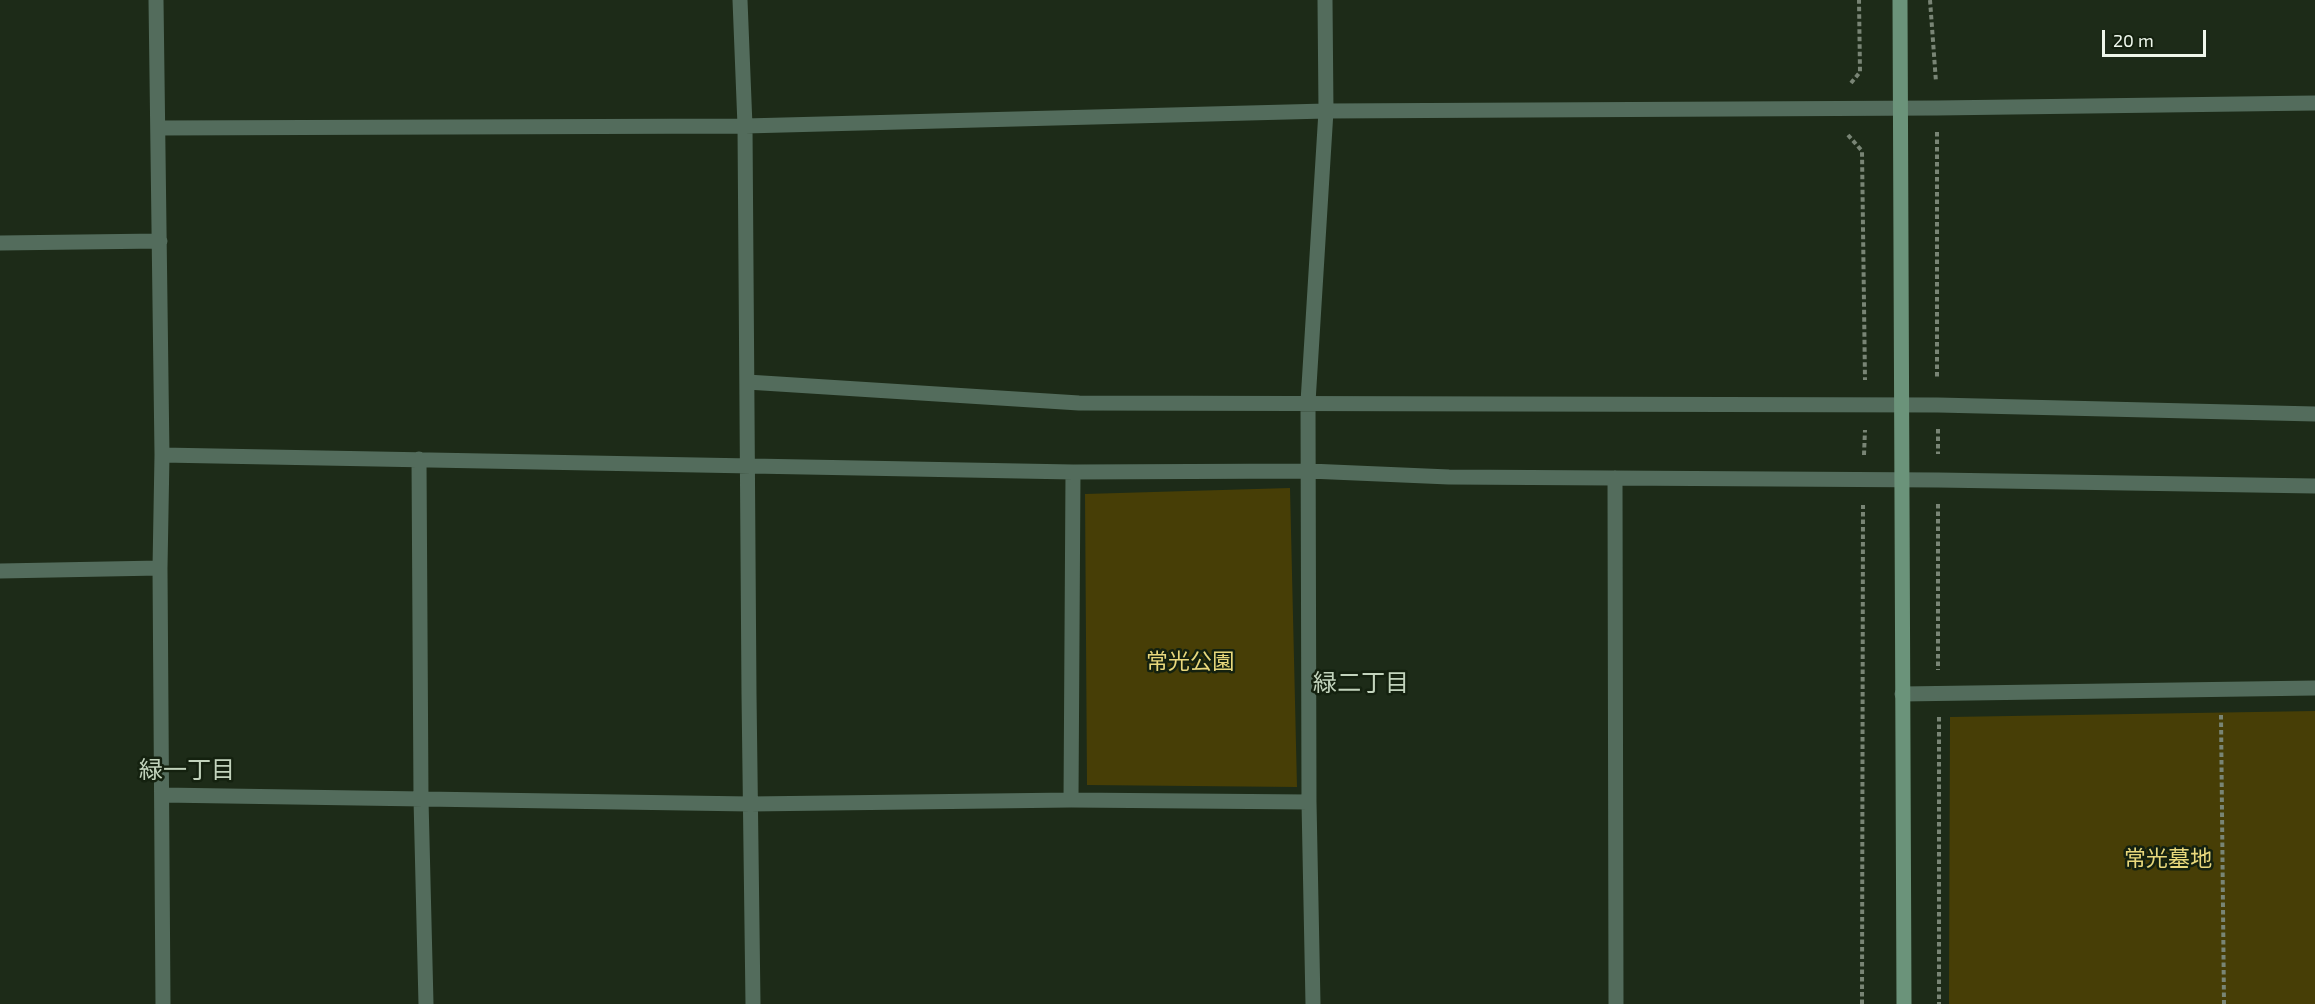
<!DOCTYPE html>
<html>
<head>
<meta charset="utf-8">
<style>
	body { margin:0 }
	#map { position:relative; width:2315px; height:1004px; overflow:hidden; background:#1d2b18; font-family:"Exo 2",sans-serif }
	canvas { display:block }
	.scale { position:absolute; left:2102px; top:30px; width:104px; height:27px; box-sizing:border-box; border:3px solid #eff8ec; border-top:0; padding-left:8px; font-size:18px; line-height:21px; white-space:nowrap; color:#eff8ec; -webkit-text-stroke:4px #14210f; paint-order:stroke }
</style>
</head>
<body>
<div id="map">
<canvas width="2315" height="1004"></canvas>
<div class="scale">20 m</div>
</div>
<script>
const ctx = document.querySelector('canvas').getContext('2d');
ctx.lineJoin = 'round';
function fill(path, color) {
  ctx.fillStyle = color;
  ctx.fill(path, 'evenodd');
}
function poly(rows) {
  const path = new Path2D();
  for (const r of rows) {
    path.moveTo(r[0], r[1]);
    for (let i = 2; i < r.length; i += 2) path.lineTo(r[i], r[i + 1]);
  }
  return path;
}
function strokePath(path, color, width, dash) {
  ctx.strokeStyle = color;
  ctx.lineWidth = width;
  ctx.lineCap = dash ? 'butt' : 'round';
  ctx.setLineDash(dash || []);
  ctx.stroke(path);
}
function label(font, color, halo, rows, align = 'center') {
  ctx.font = font + ' "Exo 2","Noto Sans JP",sans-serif';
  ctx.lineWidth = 5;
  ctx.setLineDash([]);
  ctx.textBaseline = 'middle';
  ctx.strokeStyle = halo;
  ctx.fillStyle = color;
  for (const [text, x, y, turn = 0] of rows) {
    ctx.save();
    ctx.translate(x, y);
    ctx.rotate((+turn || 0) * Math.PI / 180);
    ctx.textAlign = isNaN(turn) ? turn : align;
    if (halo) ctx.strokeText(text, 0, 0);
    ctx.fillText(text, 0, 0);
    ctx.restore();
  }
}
fill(poly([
	[1290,488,1297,787,1087,785,1085,494],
	[2315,711,2315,1004,1949,1004,1950,717]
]), '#473e06');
strokePath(poly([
	[1930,0,1936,82],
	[1851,83,1860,72,1859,0],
	[1937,132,1937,379],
	[1848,135,1862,151,1865,380],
	[1938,429,1938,454],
	[1864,455,1865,430],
	[1938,504,1938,670],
	[2221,715,2224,1004],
	[1939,717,1939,1004],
	[1862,1004,1863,505]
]), '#798575', 4, [4.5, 3]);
strokePath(poly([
	[156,0,162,455,160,568,163,1004],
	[740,0,745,126,749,694,753,1004],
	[159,128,745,126,1326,111,1937,108,2315,103],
	[0,243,160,241],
	[747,382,1079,403,1938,405,2315,414],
	[162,455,1073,472,1309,471,1449,477,1938,480,2315,486],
	[419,459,421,799,426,1004],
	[1615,478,1616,1004],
	[0,571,160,568],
	[1902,694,2315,688],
	[162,795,750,804,1071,800,1309,802],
	[1071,800,1073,472],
	[1313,1004,1309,802,1308,402,1326,111,1325,0]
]), '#536c5c', 15);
strokePath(poly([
	[1900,0,1904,1004]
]), '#6b937a', 15);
label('22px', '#e8d87c', '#14210f', [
	["常光公園",1190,662],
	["常光墓地",2168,859]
]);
label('24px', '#c2d3bc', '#14210f', [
	["緑二丁目",1361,683],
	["緑一丁目",187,770]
]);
</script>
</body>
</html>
